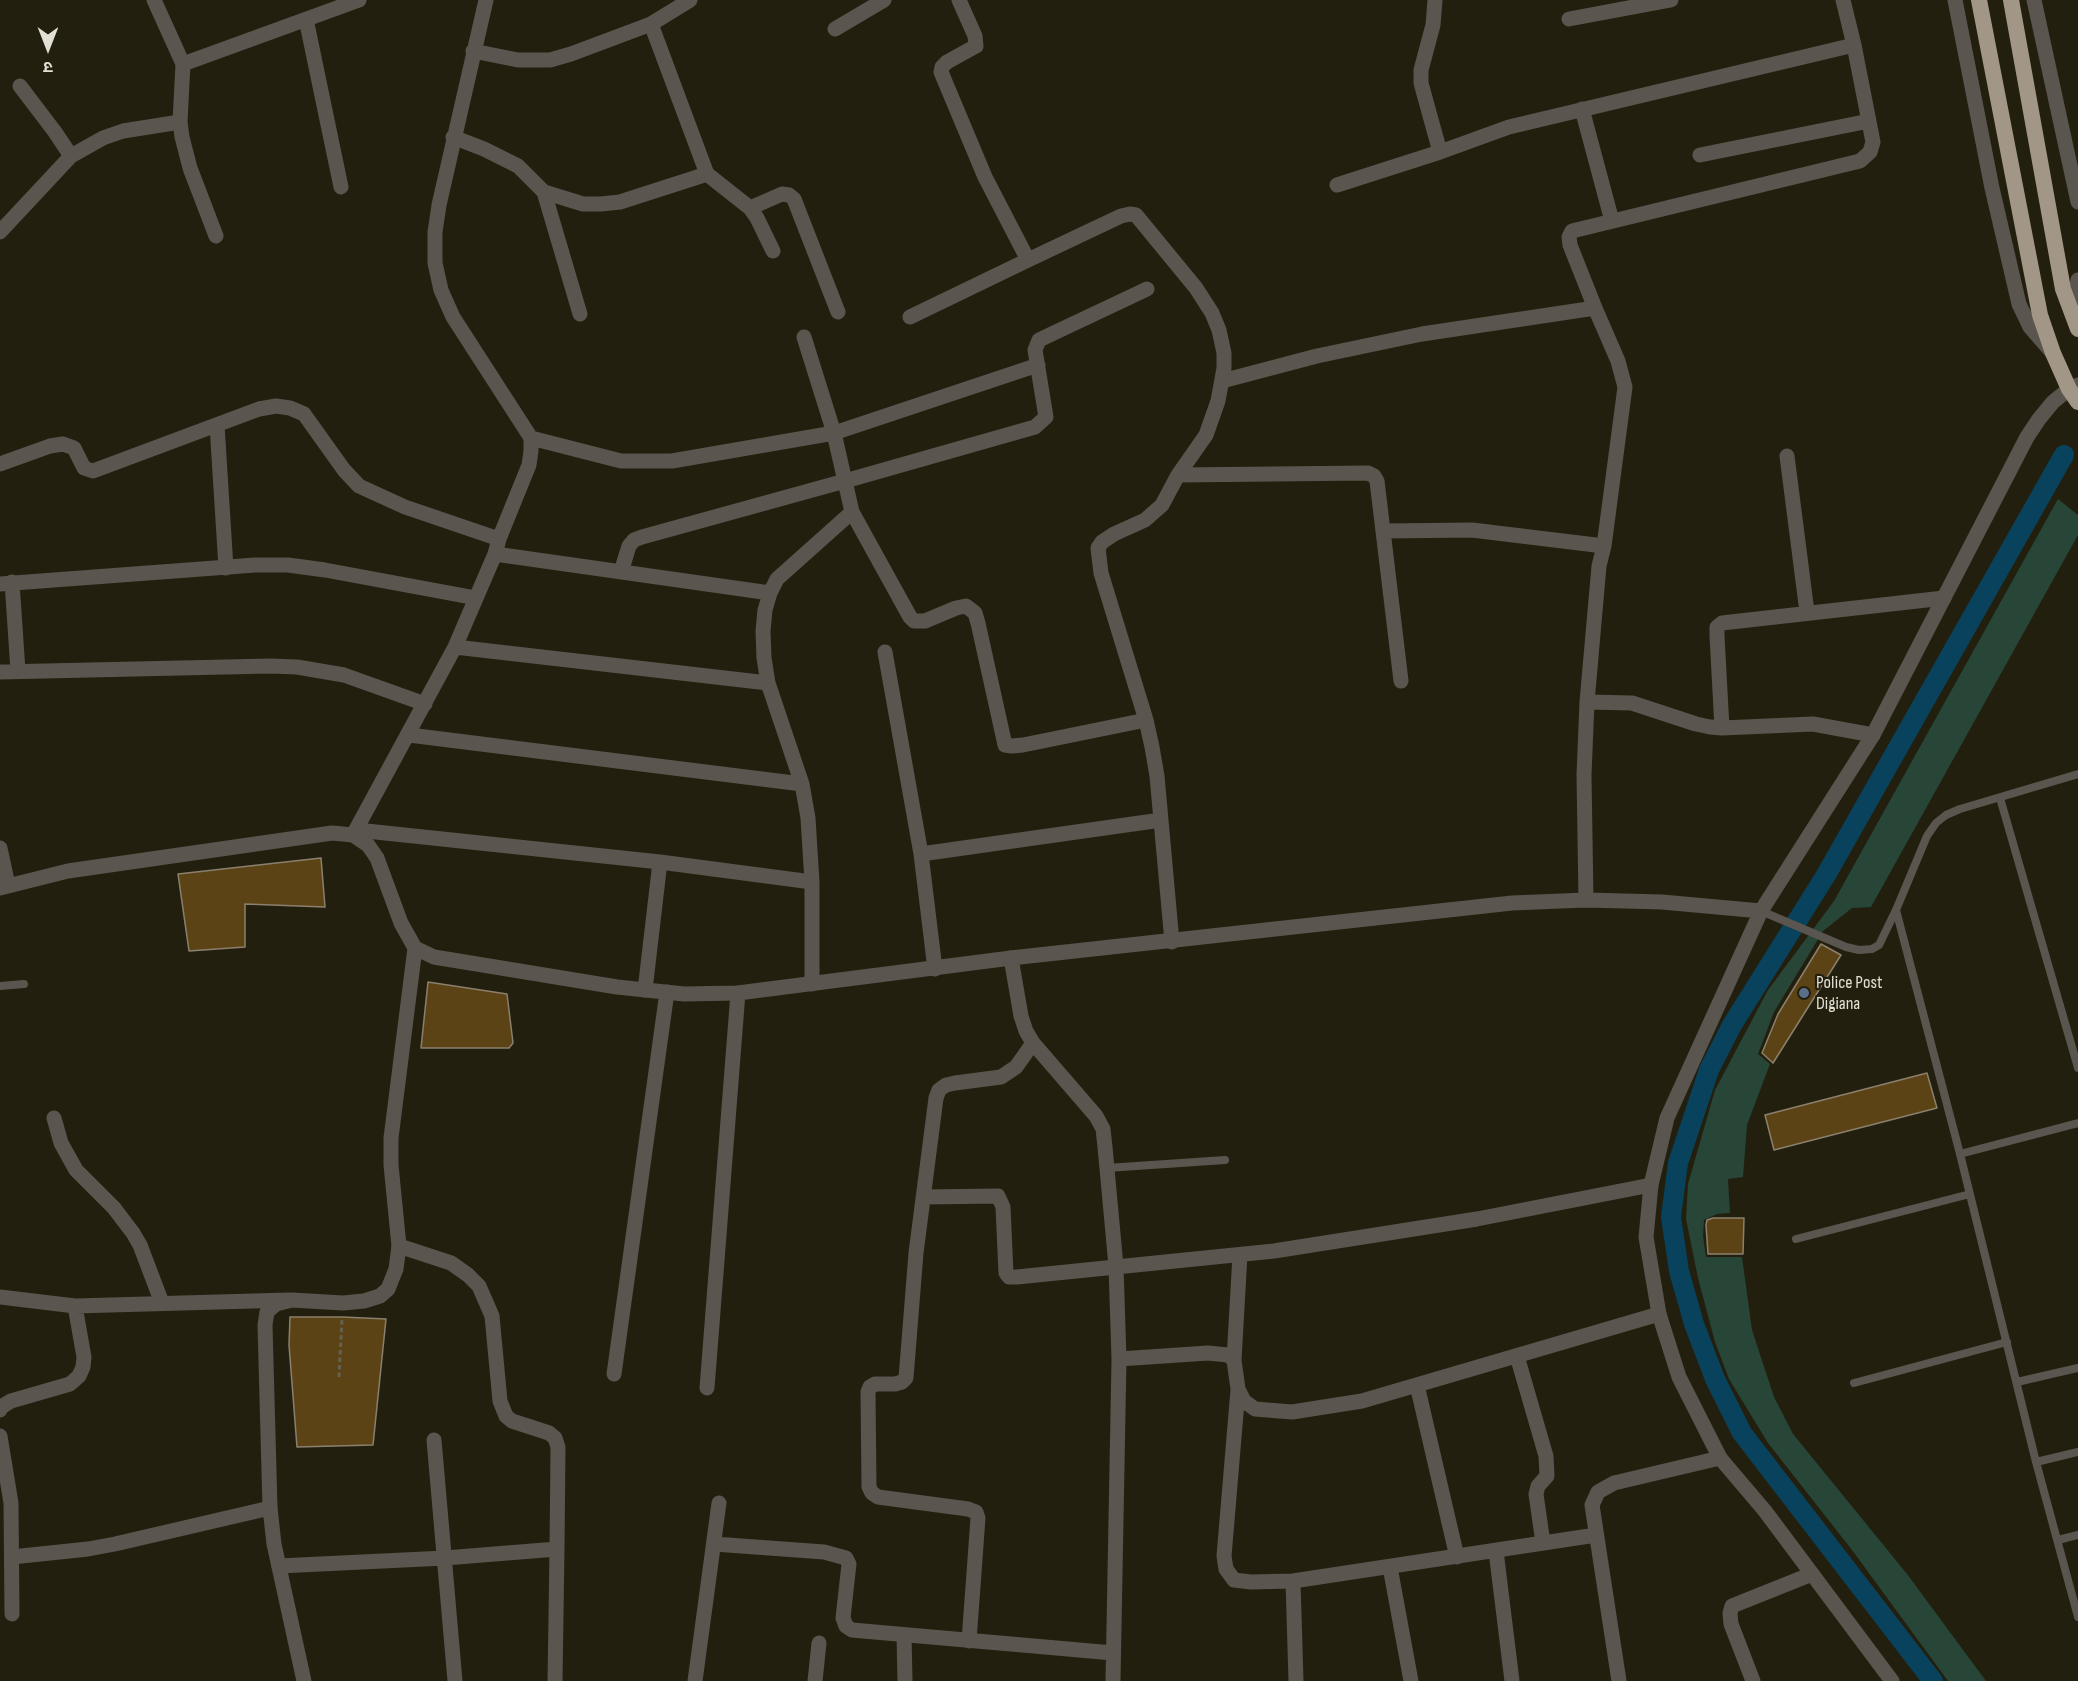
<!DOCTYPE html>
<html>
<head>
<meta charset="utf-8">
<style>
	body { margin:0 }
	#map { position:relative; width:2078px; height:1681px; overflow:hidden; background:#231f0e; font-family:"Sofia Sans Condensed","Noto Sans Devanagari",sans-serif }
	canvas { display:block }
	.north { position:absolute; left:18px; top:18px; width:60px; height:60px; -webkit-text-stroke:4px #231f0e; paint-order:stroke; rotate:180deg; font-size:16px; font-weight:700; line-height:24px; text-align:center; color:#e2dfd4 }
	.north::after { content:''; display:block; margin:auto; width:21px; height:27px; background:#e2dfd4; clip-path:polygon(50% 0,100% 100%,50% 72%,0 100%) }
</style>
</head>
<body>
<div id="map">
<canvas width="2078" height="1681"></canvas>
<div class="north">उ</div>
</div>
<script>
const ctx = document.querySelector('canvas').getContext('2d');
ctx.lineJoin = 'round';
function fill(path, color) {
  ctx.fillStyle = color;
  ctx.fill(path, 'evenodd');
}
function poly(rows) {
  const path = new Path2D();
  for (const r of rows) {
    path.moveTo(r[0], r[1]);
    for (let i = 2; i < r.length; i += 2) path.lineTo(r[i], r[i + 1]);
  }
  return path;
}
function strokePath(path, color, width, dash) {
  ctx.strokeStyle = color;
  ctx.lineWidth = width;
  ctx.lineCap = dash ? 'butt' : 'round';
  ctx.setLineDash(dash || []);
  ctx.stroke(path);
}
function label(font, color, halo, rows, align = 'center') {
  ctx.font = font + ' "Sofia Sans Condensed",sans-serif';
  ctx.lineWidth = 4.5;
  ctx.setLineDash([]);
  ctx.textBaseline = 'middle';
  ctx.strokeStyle = halo;
  ctx.fillStyle = color;
  for (const [text, x, y, turn = 0] of rows) {
    ctx.save();
    ctx.translate(x, y);
    ctx.rotate((+turn || 0) * Math.PI / 180);
    ctx.textAlign = isNaN(turn) ? turn : align;
    if (halo) ctx.strokeText(text, 0, 0);
    ctx.fillText(text, 0, 0);
    ctx.restore();
  }
}
fill(poly([
	[2058,499,2078,515,2078,535,1871,907,1852,908,1823,931,1774,1012,1758,1054,1770,1064,1747,1125,1743,1177,1728,1179,1730,1213,1717,1214,1704,1220,1703,1236,1706,1257,1742,1257,1752,1330,1774,1397,1793,1434,1907,1574,1986,1681,1948,1681,1852,1550,1768,1443,1729,1379,1715,1342,1698,1278,1686,1219,1688,1184,1715,1090,1768,990,1834,901]
]), '#274637');
strokePath(poly([
	[1933,1681,1742,1433,1715,1379,1694,1324,1679,1271,1671,1217,1678,1163,1709,1070,1732,1025,1826,875,2064,455]
]), '#09425c', 20);
const building = poly([
	[321,858,325,907,245,904,245,947,189,951,178,874,321,858],
	[1821,944,1841,955,1773,1063,1762,1053,1778,1014,1821,944],
	[428,982,507,994,513,1043,509,1048,421,1048,428,982],
	[1927,1073,1937,1108,1774,1150,1765,1115,1927,1073],
	[1713,1218,1744,1218,1743,1254,1708,1254,1706,1225,1707,1220,1713,1218],
	[290,1317,343,1317,386,1319,373,1445,297,1447,289,1345,290,1317]
]);
fill(building, '#5c4316');
strokePath(building, '#8b806e', 1.5);
strokePath(poly([
	[339,1377,342,1319]
]), '#656152', 3, [4.5, 3]);
strokePath(poly([
	[2000,798,2078,1068],
	[1896,910,1960,1154,2078,1123],
	[1761,911,1846,947,1859,950,1872,949,1879,945,1896,910,1927,836,1936,823,1946,815,1960,809,2078,774],
	[0,986,24,984],
	[1960,1154,2036,1462,2078,1617],
	[1107,1168,1225,1160],
	[1796,1239,1970,1194],
	[2017,1382,2078,1368],
	[1854,1383,2007,1342],
	[2036,1462,2078,1452],
	[2058,1540,2078,1535]
]), '#5a554e', 8);
strokePath(poly([
	[154,0,183,64,359,0],
	[959,0,975,36,976,46,947,62,942,67,941,72,985,177,1028,260,1121,216,1130,214,1136,215,1196,288,1212,313,1219,330,1224,353,1224,368,1218,401,1206,435,1178,475,1162,505,1145,520,1114,534,1102,542,1098,548,1101,573,1146,720,1152,747,1157,776,1172,942],
	[1435,0,1433,25,1421,70,1421,83,1440,152],
	[306,19,341,187],
	[1569,19,1671,0],
	[651,24,690,0],
	[835,29,884,0],
	[473,51,518,60,550,60,571,54,651,24,707,174,750,208,757,218,773,251],
	[183,64,180,122,182,137,190,168,216,236],
	[1582,109,1612,221],
	[453,137,484,149,518,166,544,192,580,314],
	[1700,155,1869,121],
	[71,156,103,138,123,131,180,122],
	[1337,185,1440,152,1509,127,1854,45],
	[544,192,583,204,601,204,620,202,707,174],
	[750,208,782,194,789,195,794,199,838,312],
	[0,232,71,156,55,132,20,86],
	[910,317,1028,260],
	[804,337,834,433,852,512,777,579,770,593,765,610,763,631,764,658,768,683,802,784,808,818,812,882,812,984],
	[1222,381,1317,356,1422,334,1595,308,1570,245,1569,237,1572,231,1860,161,1870,152,1873,142,1854,45,1843,0],
	[217,425,226,568],
	[531,438,621,461,672,461,834,433,1038,365],
	[1787,456,1807,612],
	[0,464,50,446,63,444,74,448,84,468,93,471,259,409,276,406,290,408,304,414,344,470,359,486,405,507,499,539],
	[1178,475,1368,473,1374,476,1377,481,1401,681],
	[852,512,910,617,914,621,925,621,956,608,966,606,975,613,978,623,1005,745,1012,746,1023,745,1146,720],
	[1383,531,1472,530,1604,546],
	[495,554,770,593],
	[621,572,629,546,634,540,642,537,845,481,1035,427,1046,417,1035,350,1039,340,1147,289],
	[12,582,18,671],
	[0,584,255,565,288,565,325,570,476,598],
	[455,647,768,683],
	[885,652,921,854,935,969],
	[0,672,270,666,297,667,344,675,425,704],
	[1587,702,1632,703,1696,724,1710,727,1722,728,1813,724,1873,735],
	[1722,728,1717,636,1717,627,1722,623,1944,598],
	[409,735,802,784],
	[357,830,660,862,812,882],
	[353,835,455,647,495,554,499,539,529,465,531,451,531,438,453,317,441,290,435,263,435,232,439,205,486,0],
	[0,848,8,885],
	[921,854,1161,820],
	[1586,900,1584,775,1587,702,1599,566,1604,546,1625,387,1618,361,1595,308],
	[1011,958,1021,1016,1026,1031,1033,1043,1096,1116,1103,1129,1105,1147,1116,1266,1119,1359,1113,1681],
	[645,990,660,862],
	[54,1118,61,1143,76,1170,114,1208,133,1233,140,1245,162,1303],
	[923,1197,998,1196,1003,1207,1006,1273,1009,1277,1017,1277,1274,1251,1477,1219,1651,1185],
	[399,1246,451,1263,468,1275,479,1286,492,1316,500,1401,506,1416,512,1421,549,1433,555,1438,558,1447,557,1549],
	[0,1297,75,1306,289,1300],
	[1517,1356,1546,1456,1547,1476,1538,1486,1536,1494,1543,1543],
	[1119,1359,1208,1353,1228,1355,1234,1360,1238,1389,1244,1401,1255,1409,1292,1412,1362,1401,1659,1314],
	[1234,1360,1240,1255],
	[614,1374,667,992],
	[1417,1385,1457,1557],
	[707,1388,738,993],
	[1238,1390,1224,1556,1226,1569,1234,1580,1251,1582,1293,1581,1596,1535],
	[0,1410,1,1407,11,1401,70,1384,79,1376,83,1367,84,1357,75,1306],
	[0,1436,11,1503,12,1614],
	[434,1440,455,1681],
	[714,1544,824,1552,846,1558,849,1564,843,1618,846,1626,852,1630,1113,1653],
	[1496,1551,1512,1681],
	[12,1557,88,1549,115,1544,270,1508],
	[279,1566,445,1558,557,1549,555,1681],
	[1390,1567,1411,1681],
	[1293,1581,1296,1681],
	[904,1635,905,1681],
	[969,1641,978,1518,976,1512,968,1509,878,1497,872,1493,869,1487,868,1392,870,1387,875,1384,895,1384,902,1382,906,1378,916,1253,936,1098,939,1090,946,1085,955,1083,1001,1077,1016,1067,1033,1043],
	[695,1681,719,1503],
	[815,1681,819,1643],
	[1619,1681,1592,1505,1598,1492,1614,1483,1720,1458],
	[1753,1681,1731,1624,1730,1613,1732,1606,1812,1574]
]), '#5a554e', 15);
strokePath(poly([
	[1955,0,1992,188,2019,304,2030,327,2051,351],
	[2034,0,2078,202],
	[2072,312,2078,280],
	[0,888,68,871,332,833,353,835,368,845,377,858,401,923,415,948,434,957,617,987,684,994,738,993,1011,958,1512,903,1586,900,1662,902,1761,911],
	[304,1681,274,1544,270,1508,265,1325,267,1312,276,1304,292,1300,343,1303,364,1301,380,1296,388,1289,396,1269,399,1246,391,1165,391,1138,415,948],
	[1892,1681,1765,1511,1720,1458,1679,1377,1659,1314,1646,1237,1651,1185,1667,1118,1761,911,1873,735,2027,437,2039,419,2053,402,2069,389,2078,385]
]), '#5a554e', 15);
strokePath(poly([
	[1979,0,2040,315,2053,353,2069,389,2078,402],
	[2011,0,2063,289,2078,329]
]), '#a29786', 16);
for (const [x, y, r, color] of [
	[1804,993,6,"#5c6f8a"]
]) {
  const dot = new Path2D();
  dot.arc(x, y, r, 0, 2 * Math.PI);
  ctx.fillStyle = color;
  ctx.fill(dot);
  strokePath(dot, '#231f0e', 2);
}
label('18px', '#e2dfd4', '#231f0e', [
	["Police Post",1816,983],
	["Digiana",1816,1004]
], 'left');
</script>
</body>
</html>
